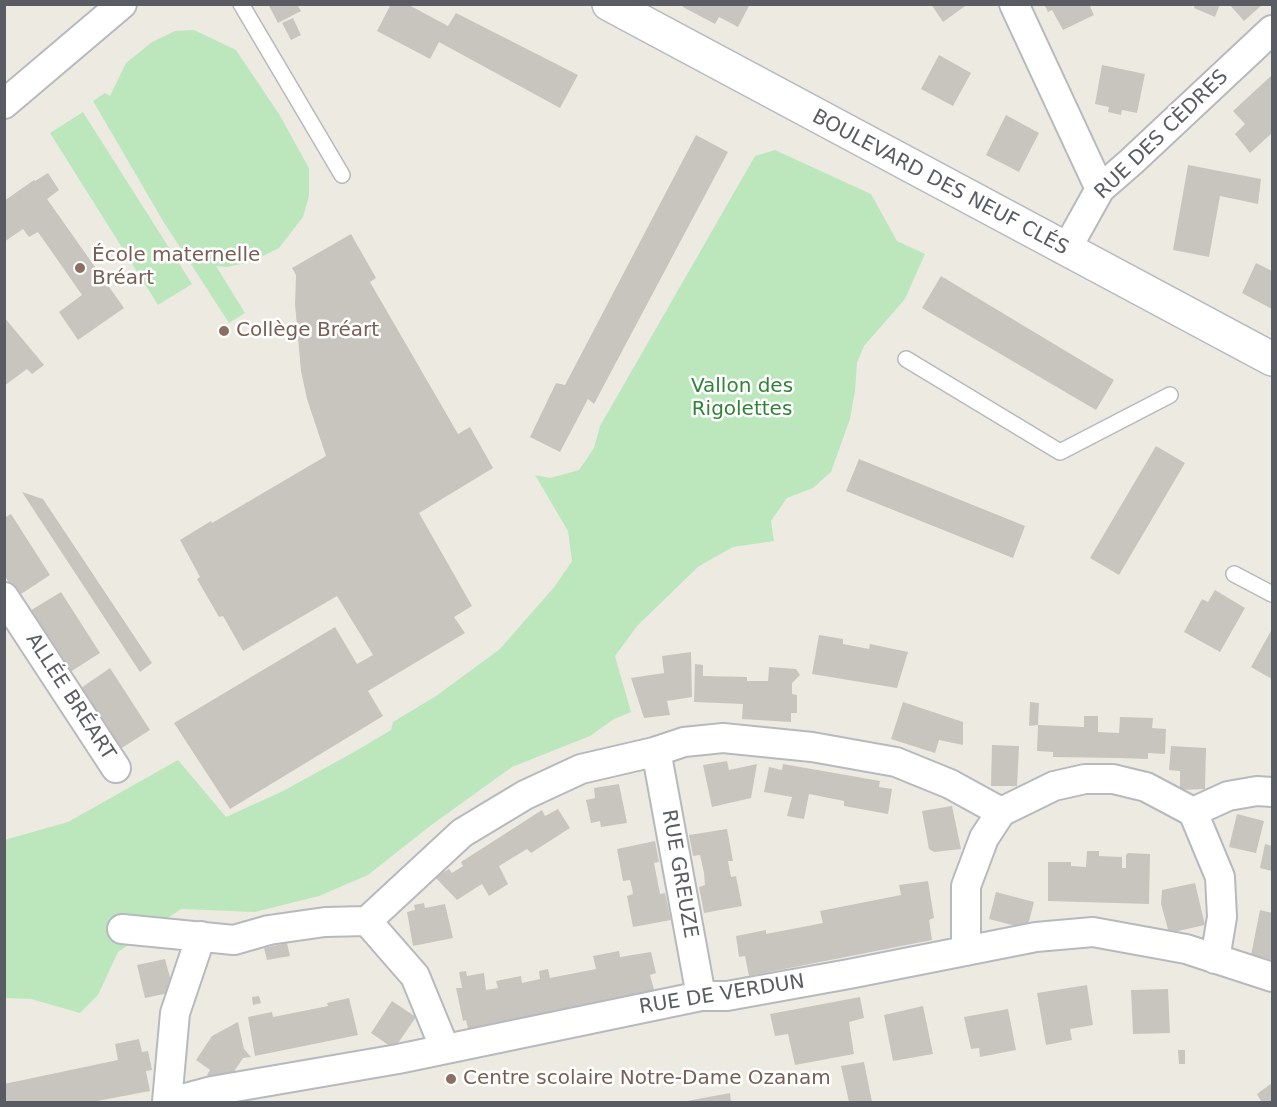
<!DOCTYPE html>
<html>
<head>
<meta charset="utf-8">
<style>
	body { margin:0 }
	#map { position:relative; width:1277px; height:1107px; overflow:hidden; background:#edebe1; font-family:"DejaVu Sans",sans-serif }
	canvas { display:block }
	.frame { position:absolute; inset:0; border:6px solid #595d63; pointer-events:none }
</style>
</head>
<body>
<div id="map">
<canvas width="1277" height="1107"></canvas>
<div class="frame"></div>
</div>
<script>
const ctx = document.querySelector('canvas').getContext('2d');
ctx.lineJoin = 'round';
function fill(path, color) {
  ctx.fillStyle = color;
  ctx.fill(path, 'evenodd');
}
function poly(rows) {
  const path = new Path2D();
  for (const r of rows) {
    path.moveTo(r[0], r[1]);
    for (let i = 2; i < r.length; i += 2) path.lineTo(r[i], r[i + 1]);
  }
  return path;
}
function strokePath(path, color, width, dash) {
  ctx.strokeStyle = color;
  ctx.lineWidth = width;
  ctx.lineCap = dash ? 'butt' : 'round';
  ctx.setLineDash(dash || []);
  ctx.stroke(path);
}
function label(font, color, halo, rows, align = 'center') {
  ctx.font = font + ' "DejaVu Sans",sans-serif';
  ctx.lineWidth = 5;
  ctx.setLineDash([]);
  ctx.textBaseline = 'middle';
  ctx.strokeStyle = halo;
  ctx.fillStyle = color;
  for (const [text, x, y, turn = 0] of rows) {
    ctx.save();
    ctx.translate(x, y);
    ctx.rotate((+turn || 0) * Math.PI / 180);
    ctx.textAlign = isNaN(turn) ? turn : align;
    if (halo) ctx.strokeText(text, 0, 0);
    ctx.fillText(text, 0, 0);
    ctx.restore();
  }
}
fill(poly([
	[194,30,236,50,279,114,309,168,309,196,303,217,279,248,251,262,227,267,216,266,245,313,229,323,163,221,93,101,105,93,110,96,126,63,152,42,175,31],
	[83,112,192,284,158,305,50,133],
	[775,150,871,194,897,241,925,254,905,299,864,346,857,363,855,391,850,419,831,472,813,488,787,498,771,521,774,541,733,547,699,566,638,625,615,656,631,712,614,719,590,736,512,767,430,826,368,875,319,896,255,912,181,909,118,952,98,995,80,1013,31,999,5,998,4,840,68,822,178,760,226,817,283,791,354,752,391,730,393,722,436,696,500,649,555,586,572,561,568,531,535,475,550,478,579,470,594,448,600,426,755,156]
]), '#bce7bd');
fill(poly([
	[268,4,297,4,301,11,278,23],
	[391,4,407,4,448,26,456,13,578,75,560,108,439,42,430,59,377,31],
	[684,4,750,4,738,27,719,17,715,24,683,7],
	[931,4,968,4,943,22],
	[1044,4,1089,4,1094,15,1063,30,1052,10,1048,12],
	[1195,4,1220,4,1215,17,1194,8],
	[1229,4,1263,4,1244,21],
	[293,18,301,35,291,40,282,23],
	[939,55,971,73,953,106,921,89],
	[1102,65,1145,74,1137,113,1122,110,1121,115,1108,112,1109,107,1095,104],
	[1272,75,1272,133,1250,153,1235,134,1245,124,1233,111],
	[1006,115,1039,133,1019,172,986,155],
	[696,135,728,152,594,404,588,399,560,452,530,437,556,383,565,385],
	[1188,165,1261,179,1258,204,1220,196,1209,257,1173,250],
	[48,173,59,190,47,199,124,308,78,340,59,312,82,295,38,232,29,237,23,229,4,242,4,201,34,180,35,181],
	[351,234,376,278,370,282,458,434,470,427,493,468,419,513,472,606,454,617,465,633,368,691,383,716,230,809,174,723,335,627,357,664,373,655,337,596,243,651,223,616,219,617,197,579,200,577,180,540,211,521,212,523,326,456,307,399,301,371,295,304,296,275,292,268],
	[1256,263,1272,271,1272,309,1242,293],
	[941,276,1114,380,1096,410,922,308],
	[4,317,44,365,32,374,27,369,4,386],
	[1156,446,1185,463,1119,575,1090,558],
	[859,459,1025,526,1013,558,846,491],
	[22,492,43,499,152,663,140,672],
	[11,514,50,575,18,596,4,575,4,518],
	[1215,590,1245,608,1220,652,1184,632,1202,599,1208,602],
	[61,592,100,653,67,674,28,612],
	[1272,629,1272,679,1251,667],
	[819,635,843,639,843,644,869,649,870,644,908,652,897,688,812,674],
	[691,652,692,697,667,701,670,715,644,718,631,678,664,673,662,656],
	[695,664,703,665,703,676,747,677,747,681,768,681,769,667,796,669,800,675,792,683,792,694,797,695,797,713,791,713,791,722,742,719,743,704,694,702],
	[110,668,150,730,117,751,78,690],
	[903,702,963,722,963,745,939,740,935,753,891,739],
	[1030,702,1039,703,1038,725,1029,726],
	[1084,716,1098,716,1098,732,1119,733,1120,717,1153,718,1152,728,1166,729,1165,754,1148,753,1148,759,1119,758,1053,757,1053,752,1037,751,1038,725,1084,727],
	[992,745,1019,746,1017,786,991,786],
	[1171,746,1206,748,1205,789,1180,790,1180,771,1169,770],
	[727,761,729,770,757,764,751,798,712,807,703,765],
	[783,764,880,781,879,787,892,789,888,814,844,806,844,801,809,794,804,819,787,816,792,797,764,792,769,767,782,770],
	[619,784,627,823,601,827,600,821,591,823,586,800,595,798,594,788],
	[952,806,961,849,934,852,929,849,922,811],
	[558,809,570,828,531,853,527,849,499,866,508,884,489,896,482,884,457,900,435,877,449,869,452,873,463,866,461,862,542,810,545,816],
	[1237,814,1264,821,1256,853,1229,847],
	[727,829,733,861,728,861,731,877,736,876,742,906,704,913,699,887,705,885,704,873,700,855,693,856,689,835],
	[655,841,659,862,654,863,660,894,665,893,671,920,633,927,627,896,633,894,632,888,630,880,623,881,617,849],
	[1265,844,1272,846,1272,871,1260,868],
	[1087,851,1099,851,1099,856,1122,857,1122,868,1126,868,1126,855,1128,853,1150,854,1149,904,1048,901,1048,862,1071,862,1071,866,1086,867],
	[928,881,934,918,929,920,932,940,749,976,745,956,739,957,736,936,766,930,766,934,823,923,820,911,901,895,899,885],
	[1195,883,1205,925,1169,933,1161,904,1162,890],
	[996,892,1034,902,1027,929,989,919],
	[424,903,425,908,445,904,453,938,413,946,407,912,415,910,414,905],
	[1260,910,1272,913,1272,960,1251,955],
	[287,943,290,956,267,960,264,948],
	[619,951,620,957,651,952,656,973,650,975,655,993,468,1029,466,1020,463,1021,456,988,462,988,459,972,466,971,467,976,484,973,486,990,498,988,496,981,521,976,522,983,540,979,539,971,548,969,550,978,596,969,593,956],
	[165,959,174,992,145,998,137,965],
	[1087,985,1093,1025,1070,1029,1072,1040,1046,1045,1037,993],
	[1168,989,1170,1033,1133,1034,1131,990],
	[259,996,261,1003,253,1005,252,997],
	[860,997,864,1018,849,1022,854,1054,795,1065,788,1034,775,1036,770,1014],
	[349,998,358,1035,255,1056,248,1017,272,1012,273,1017,328,1006,327,1003],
	[392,1001,416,1017,394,1049,371,1033],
	[923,1006,933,1054,893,1061,884,1015],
	[1008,1009,1016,1050,980,1057,979,1048,971,1049,964,1017],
	[238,1022,244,1049,251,1057,243,1058,231,1076,219,1083,207,1075,210,1070,196,1060,212,1036],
	[139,1039,142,1052,148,1051,152,1070,146,1071,150,1091,92,1102,4,1102,4,1084,118,1060,115,1044],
	[1178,1050,1185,1050,1185,1064,1179,1064],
	[864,1062,872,1102,849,1102,841,1066],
	[1272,1083,1272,1102,1259,1102,1261,1101,1257,1094],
	[730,1093,731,1102,687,1102,687,1101]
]), '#c8c5be');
const service = poly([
	[241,4,342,175],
	[906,359,1060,452,1170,395],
	[1234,574,1272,594]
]);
const minor = poly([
	[1014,4,1100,189],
	[4,104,122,4],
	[1066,250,1100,189,1131,162,1272,30],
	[4,597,116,768],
	[654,752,658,761,701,996],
	[1193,812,1228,796,1257,791,1272,792],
	[367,921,415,976,445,1049],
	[122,929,234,940,269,930,325,922,367,921,462,833,525,795,581,769,654,752,684,742,723,738,812,747,896,762,950,784,1001,812],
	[966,951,966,886,984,838,1001,812,1054,786,1085,779,1113,779,1146,787,1193,812,1220,877,1222,917,1215,959],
	[167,1102,175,1013,201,936],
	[171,1102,212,1091,398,1059,701,996,727,996,849,974,1036,937,1093,932,1186,949,1272,977]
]);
const secondary = poly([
	[609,4,1272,359]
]);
strokePath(service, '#b6b9be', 18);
strokePath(minor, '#b6b9be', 32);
strokePath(secondary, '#b7bac0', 36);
strokePath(service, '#fff', 15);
strokePath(minor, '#fff', 28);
strokePath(secondary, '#fff', 33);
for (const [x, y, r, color] of [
	[80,268,6,"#8d6e63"],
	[224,331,6,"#8d6e63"],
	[451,1079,6,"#8d6e63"]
]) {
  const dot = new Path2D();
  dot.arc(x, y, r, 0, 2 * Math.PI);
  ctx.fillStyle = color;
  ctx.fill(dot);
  strokePath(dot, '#fff', 2);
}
label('20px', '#595d63', '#fff', [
	["RUE DES CÈDRES",1162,135,-44],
	["BOULEVARD DES NEUF CLÉS",940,183,28],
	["ALLÉE BRÉART",70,697,57],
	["RUE GREUZE",679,874,80],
	["RUE DE VERDUN",722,995,-9]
]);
label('20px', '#785e54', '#fff', [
	["École maternelle",92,256],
	["Bréart",92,279],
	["Collège Bréart",236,331],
	["Centre scolaire Notre-Dame Ozanam",463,1079]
], 'left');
label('20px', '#308436', '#fff', [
	["Vallon des",742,387],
	["Rigolettes",742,410]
]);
</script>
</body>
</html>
